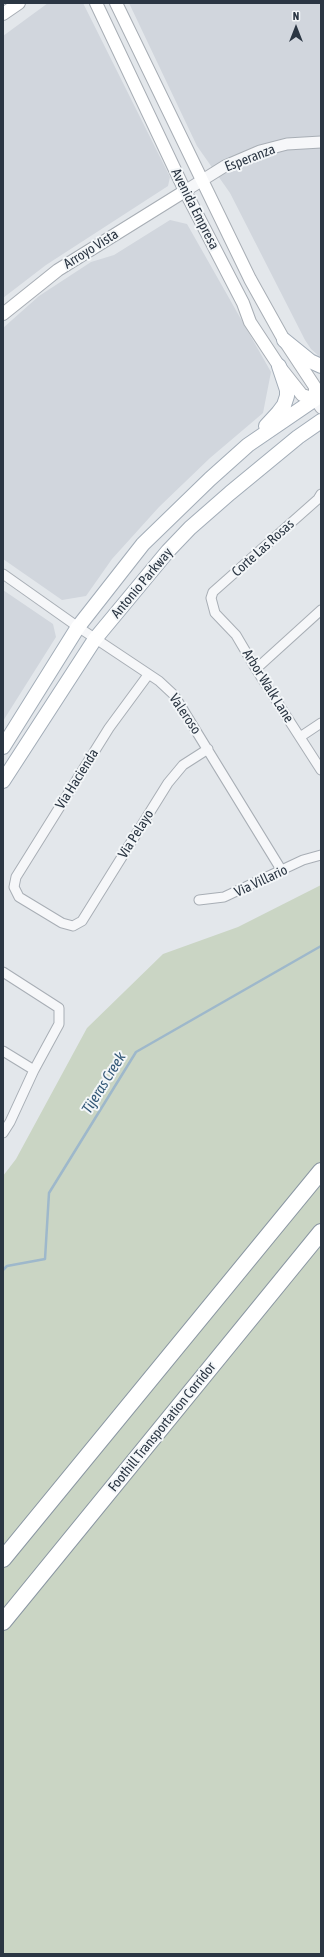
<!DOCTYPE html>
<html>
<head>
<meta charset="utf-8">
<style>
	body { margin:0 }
	#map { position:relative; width:324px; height:1957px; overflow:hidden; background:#e3e7eb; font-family:"Asap Condensed",sans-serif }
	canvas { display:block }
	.frame { position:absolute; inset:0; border:4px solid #2b3643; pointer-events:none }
	.north { position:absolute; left:276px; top:8px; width:40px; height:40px; -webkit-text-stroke:3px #f3f6f8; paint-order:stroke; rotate:0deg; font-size:11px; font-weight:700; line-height:16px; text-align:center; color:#2b3643 }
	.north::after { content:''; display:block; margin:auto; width:14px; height:18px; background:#2b3643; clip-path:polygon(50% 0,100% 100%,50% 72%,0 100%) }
</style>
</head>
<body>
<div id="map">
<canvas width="324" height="1957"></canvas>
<div class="frame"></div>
<div class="north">N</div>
</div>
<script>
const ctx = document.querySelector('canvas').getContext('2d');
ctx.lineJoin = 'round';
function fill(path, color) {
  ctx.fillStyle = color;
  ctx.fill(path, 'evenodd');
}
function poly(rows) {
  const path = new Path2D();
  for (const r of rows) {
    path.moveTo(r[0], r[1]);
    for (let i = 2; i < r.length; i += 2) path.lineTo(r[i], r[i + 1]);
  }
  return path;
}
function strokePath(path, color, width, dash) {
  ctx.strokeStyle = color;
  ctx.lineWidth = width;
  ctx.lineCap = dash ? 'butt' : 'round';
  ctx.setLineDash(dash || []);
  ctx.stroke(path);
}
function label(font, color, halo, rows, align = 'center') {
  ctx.font = font + ' "Asap Condensed",sans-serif';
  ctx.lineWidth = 4;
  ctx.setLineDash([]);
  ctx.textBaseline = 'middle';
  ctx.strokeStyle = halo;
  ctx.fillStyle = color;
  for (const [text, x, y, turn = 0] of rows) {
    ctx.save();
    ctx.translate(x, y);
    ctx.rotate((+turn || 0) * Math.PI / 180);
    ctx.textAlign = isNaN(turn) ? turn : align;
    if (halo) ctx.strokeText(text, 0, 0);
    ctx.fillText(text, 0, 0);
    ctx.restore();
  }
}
fill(poly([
	[48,3,83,3,170,177,168,186,46,265,3,298,3,36],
	[129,3,321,3,321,358,311,349,305,340,230,193,197,146],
	[170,220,187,224,271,372,263,413,210,458,159,507,112,559,86,596,62,600,3,559,3,328,39,296,91,262,114,255],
	[3,590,53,624,56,637,3,721]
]), '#d1d6dd');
fill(poly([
	[321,885,321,1954,3,1954,3,1176,16,1159,87,1028,163,954,238,927]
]), '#cad5c4');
strokePath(poly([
	[3,1270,7,1266,45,1259,49,1193,136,1052,321,946]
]), '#9eb8cb', 2.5);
const minor = poly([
	[321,494,318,499,213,592,211,598,215,613,236,635,256,669,321,770],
	[3,574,78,627,159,681,174,695,282,871],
	[256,669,321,610],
	[148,675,109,728,16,877,14,887,19,897,62,923,73,926,82,921,168,783,183,765,208,749],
	[300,737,321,723],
	[199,900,224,897,303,860,321,855],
	[3,972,59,1008,59,1024,34,1070,10,1122,3,1133],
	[3,1051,34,1070]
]);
const tertiary = poly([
	[185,191,225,166,260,151,287,144,321,142],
	[315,399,321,408]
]);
const secondary = poly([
	[96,3,185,191,243,303,250,322,279,366,302,395,315,399,315,387,284,340,250,279,116,3],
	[3,14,19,3],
	[3,314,58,270,185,191]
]);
const primary = poly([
	[284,340,310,361,321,366],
	[266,426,278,413,284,405,287,396,287,390,279,366],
	[3,747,78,627,143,544,210,479,248,445,321,395],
	[3,781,95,639,168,551,190,528,230,493,298,437,321,421]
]);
const motorway = poly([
	[3,1559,321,1171],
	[3,1622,321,1232]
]);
strokePath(minor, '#a8aeb5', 11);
strokePath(tertiary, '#a8aeb5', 13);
strokePath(secondary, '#a8aeb5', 14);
strokePath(primary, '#a2acb7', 16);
strokePath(motorway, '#8a96a2', 18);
strokePath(minor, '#f6f7f9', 9);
strokePath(tertiary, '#f6f7f9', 11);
strokePath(secondary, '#fff', 12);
strokePath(primary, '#fff', 14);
strokePath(motorway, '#fff', 16);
label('14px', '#2b3643', '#f3f6f8', [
	["Esperanza",250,158,-21],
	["Avenida Empresa",195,209,63],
	["Arroyo Vista",91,249,-32],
	["Corte Las Rosas",263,548,-42],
	["Antonio Parkway",142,583,-50],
	["Arbor Walk Lane",268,686,58],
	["Valeroso",185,714,56],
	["Via Hacienda",77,779,-58],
	["Via Pelayo",136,834,-58],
	["Via Villario",261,881,-25],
	["Foothill Transportation Corridor",162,1427,-51]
]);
label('italic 15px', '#345978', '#f3f6f8', [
	["Tijeras Creek",104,1083,-58]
]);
</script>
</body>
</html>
